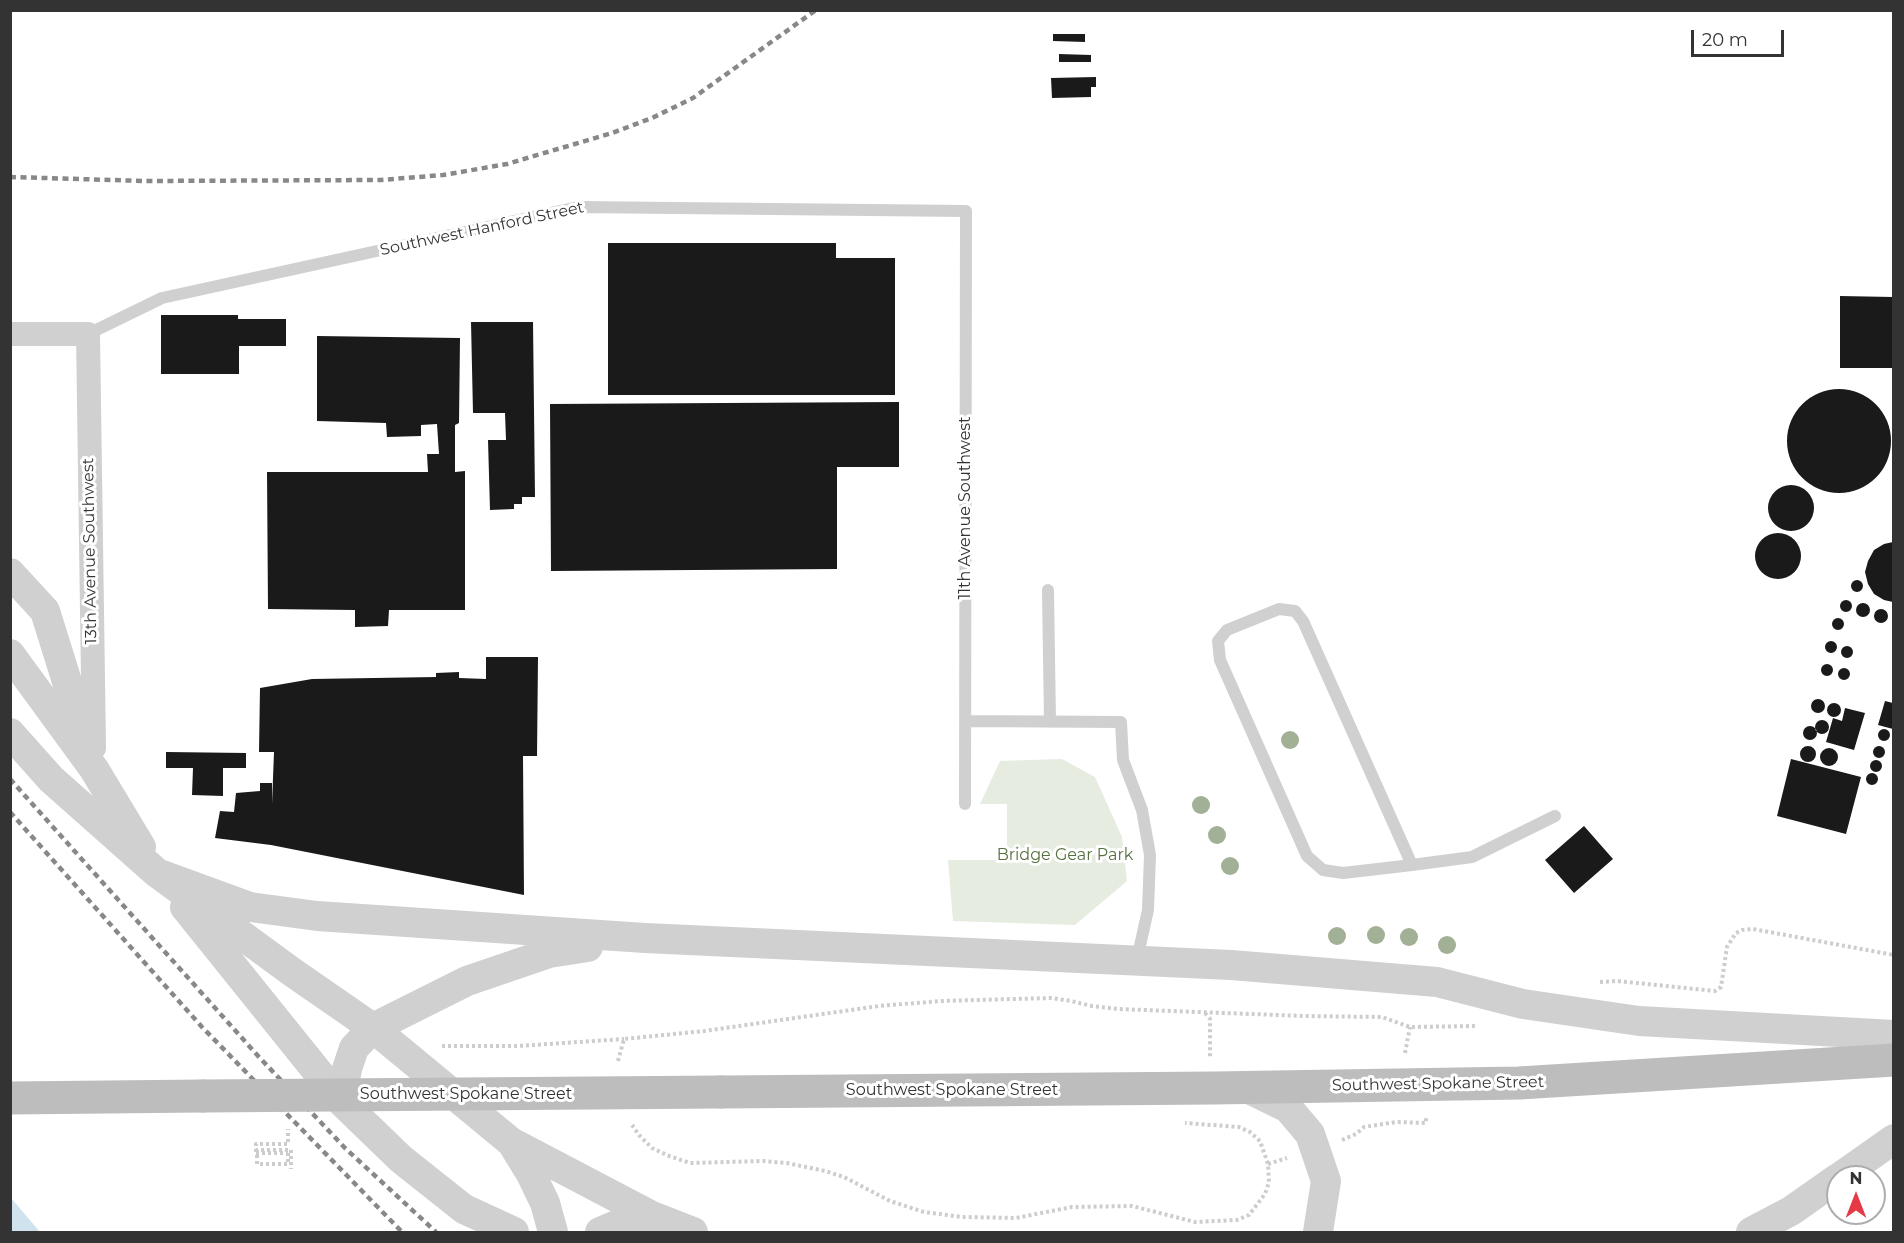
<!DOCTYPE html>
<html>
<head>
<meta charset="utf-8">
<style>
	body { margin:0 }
	#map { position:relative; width:1904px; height:1243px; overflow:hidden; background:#fff; font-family:Montserrat,sans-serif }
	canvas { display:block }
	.frame { position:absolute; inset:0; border:12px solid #333; pointer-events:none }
	.north { position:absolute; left:1826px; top:1165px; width:60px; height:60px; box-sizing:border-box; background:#fff; border:2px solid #adadad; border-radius:50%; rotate:0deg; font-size:16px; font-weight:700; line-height:24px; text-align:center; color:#333 }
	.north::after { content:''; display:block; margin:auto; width:21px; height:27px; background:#e63946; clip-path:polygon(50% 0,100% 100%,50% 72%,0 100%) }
	.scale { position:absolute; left:1691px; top:30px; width:93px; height:27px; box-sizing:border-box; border:3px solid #333; border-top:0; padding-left:8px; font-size:18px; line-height:21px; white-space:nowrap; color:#333; -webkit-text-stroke:4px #fff; paint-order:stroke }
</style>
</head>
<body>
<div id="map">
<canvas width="1904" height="1243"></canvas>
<div class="frame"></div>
<div class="north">N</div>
<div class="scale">20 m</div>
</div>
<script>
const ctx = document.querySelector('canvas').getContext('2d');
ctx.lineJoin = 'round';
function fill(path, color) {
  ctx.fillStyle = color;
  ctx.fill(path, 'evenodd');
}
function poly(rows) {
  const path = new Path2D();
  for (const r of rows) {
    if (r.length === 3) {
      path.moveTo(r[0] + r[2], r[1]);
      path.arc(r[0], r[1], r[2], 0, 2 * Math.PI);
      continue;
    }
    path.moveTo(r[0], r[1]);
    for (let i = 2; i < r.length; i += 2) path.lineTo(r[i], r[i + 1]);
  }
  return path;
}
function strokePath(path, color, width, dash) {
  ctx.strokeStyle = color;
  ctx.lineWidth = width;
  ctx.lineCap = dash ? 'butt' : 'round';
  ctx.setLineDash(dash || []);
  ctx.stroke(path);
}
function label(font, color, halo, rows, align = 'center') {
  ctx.font = font + ' Montserrat,sans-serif';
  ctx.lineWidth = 6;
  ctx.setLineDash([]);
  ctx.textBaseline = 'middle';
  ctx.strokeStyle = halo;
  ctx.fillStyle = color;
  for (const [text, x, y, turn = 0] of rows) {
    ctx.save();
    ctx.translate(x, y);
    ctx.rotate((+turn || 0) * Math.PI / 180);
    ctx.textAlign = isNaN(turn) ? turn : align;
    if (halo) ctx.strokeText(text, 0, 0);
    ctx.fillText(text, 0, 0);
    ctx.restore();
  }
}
fill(poly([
	[1062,759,1095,777,1122,837,1127,881,1075,925,953,921,948,860,1007,860,1007,804,980,804,1000,761]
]), '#e6ecdf');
fill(poly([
	[11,1198,40,1232,11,1232]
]), '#cfe2ee');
fill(poly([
	[1053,34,1085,34,1085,42,1053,41],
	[1059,54,1091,55,1091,62,1059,62],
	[1096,77,1096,87,1091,87,1091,97,1052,98,1051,78],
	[608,243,836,243,836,258,895,258,895,395,608,395],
	[1840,296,1893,297,1893,368,1840,368],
	[161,315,238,315,238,319,286,319,286,346,239,346,239,374,161,374],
	[471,322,533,322,535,497,522,497,522,504,514,504,514,509,490,510,488,440,506,440,505,413,473,413],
	[317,336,460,338,459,423,455,425,455,472,465,471,465,610,389,610,388,626,355,627,355,610,268,609,267,472,428,472,427,454,439,454,437,424,421,425,421,436,387,437,386,423,317,421],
	[1839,441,52],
	[899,402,899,467,837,467,837,569,551,571,550,404],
	[1791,508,23],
	[1778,556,23],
	[1893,542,1893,602,1884,600,1874,594,1868,584,1865,572,1868,561,1874,550,1884,544],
	[1857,586,6],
	[1846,606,6],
	[1863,610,7],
	[1881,616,7],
	[1838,624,6],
	[1831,647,6],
	[1847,652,6],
	[486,657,538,657,537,756,523,756,524,895,271,845,215,838,220,811,234,812,236,793,260,791,260,783,272,783,272,804,274,752,259,752,260,688,312,679,436,677,436,673,459,672,459,678,486,679],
	[1827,670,6],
	[1844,674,6],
	[1818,706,7],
	[1885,701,1893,703,1893,729,1878,725],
	[1834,710,7],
	[1845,708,1865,713,1854,750,1826,742,1833,718,1842,721],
	[1822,727,7],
	[1810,733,7],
	[1884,735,6],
	[1808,754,8],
	[1879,752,6],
	[1829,757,9],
	[166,752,246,753,246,768,223,768,223,796,192,795,193,768,166,768],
	[1791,759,1861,777,1846,834,1777,816],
	[1876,766,6],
	[1872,779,6],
	[1584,826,1613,859,1574,893,1545,860]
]), '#1a1a1a');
strokePath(poly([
	[1600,982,1617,981,1715,991,1721,987,1727,947,1736,933,1742,930,1753,929,1894,955],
	[1205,1013,1210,1019,1210,1058],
	[442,1046,518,1046,624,1039],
	[1405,1053,1410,1027],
	[618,1061,624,1039,704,1031,879,1006,940,1001,1051,998,1071,1001,1092,1006,1118,1009,1304,1016,1382,1017,1410,1027,1476,1026],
	[632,1125,639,1135,652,1148,669,1156,690,1163,764,1161,787,1163,825,1171,844,1177,890,1201,924,1212,962,1217,1016,1218,1072,1207,1132,1206,1195,1222,1237,1220,1249,1215,1265,1194,1269,1182,1268,1164,1260,1141,1250,1132,1239,1127,1185,1123],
	[1342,1140,1356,1134,1364,1127,1396,1122,1426,1123,1426,1117],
	[256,1152,256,1144,288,1144,288,1129],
	[288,1153,288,1164,257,1164,257,1150,291,1150,291,1169],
	[1268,1164,1287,1158]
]), '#cdcdcd', 4, [3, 3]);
strokePath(poly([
	[88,334,162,298,578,207,966,211,965,804],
	[1048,590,1050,722],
	[966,721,1121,722,1123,760,1142,810,1150,855,1148,910,1137,959],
	[1412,865,1343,873,1323,870,1307,856,1220,660,1218,641,1227,630,1279,609,1295,611,1303,621,1412,865,1472,857,1555,816]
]), '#d0d0d0', 12);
strokePath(poly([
	[10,334,88,334,94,748]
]), '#d0d0d0', 24);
strokePath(poly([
	[10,573,45,611,87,746],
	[10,654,94,769,141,847],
	[10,733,51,779,157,873,292,972,373,1028,511,1142,652,1216,693,1232],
	[157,873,250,907,317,916,645,938,1231,965,1437,982,1523,1004,1639,1021,1894,1035],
	[185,907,341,1101,401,1159,464,1209,514,1232],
	[1247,1088,1288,1108,1310,1134,1326,1181,1318,1232],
	[341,1101,347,1069,354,1048,373,1028,467,981,549,953,588,947],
	[512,1143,531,1174,545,1203,553,1232],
	[1840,1177,1894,1139],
	[600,1232,614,1226,652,1216],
	[1751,1232,1791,1211,1838,1178]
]), '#d0d0d0', 30);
strokePath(poly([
	[721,1092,1214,1088,1519,1083,1894,1060],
	[10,1098,203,1096]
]), '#bdbdbd', 33);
strokePath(poly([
	[10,177,146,181,381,180,443,175,507,164,612,133,652,118,693,98,816,10],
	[10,779,259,1057,345,1148,436,1232],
	[10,812,202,1027,402,1232]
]), '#888', 4.5, [6, 4.5]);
strokePath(poly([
	[256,1153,288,1153]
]), '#cdcdcd', 4, [3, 3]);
strokePath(poly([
	[203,1096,721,1092]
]), '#bdbdbd', 33);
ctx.fillStyle = '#a2b095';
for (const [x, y] of [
	[1290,740],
	[1201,805],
	[1217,835],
	[1230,866],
	[1376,935],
	[1337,936],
	[1409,937],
	[1447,945]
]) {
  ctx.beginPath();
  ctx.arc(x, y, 9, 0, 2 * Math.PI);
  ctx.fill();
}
label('16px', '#333', '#fff', [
	["Southwest Hanford Street",482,229,-12],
	["11th Avenue Southwest",965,508,-90],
	["13th Avenue Southwest",90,551,-91],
	["Southwest Spokane Street",1438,1084,-1],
	["Southwest Spokane Street",952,1090],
	["Southwest Spokane Street",466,1094]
]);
label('16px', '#56703f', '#fff', [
	["Bridge Gear Park",1065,855]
]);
</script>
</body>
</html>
